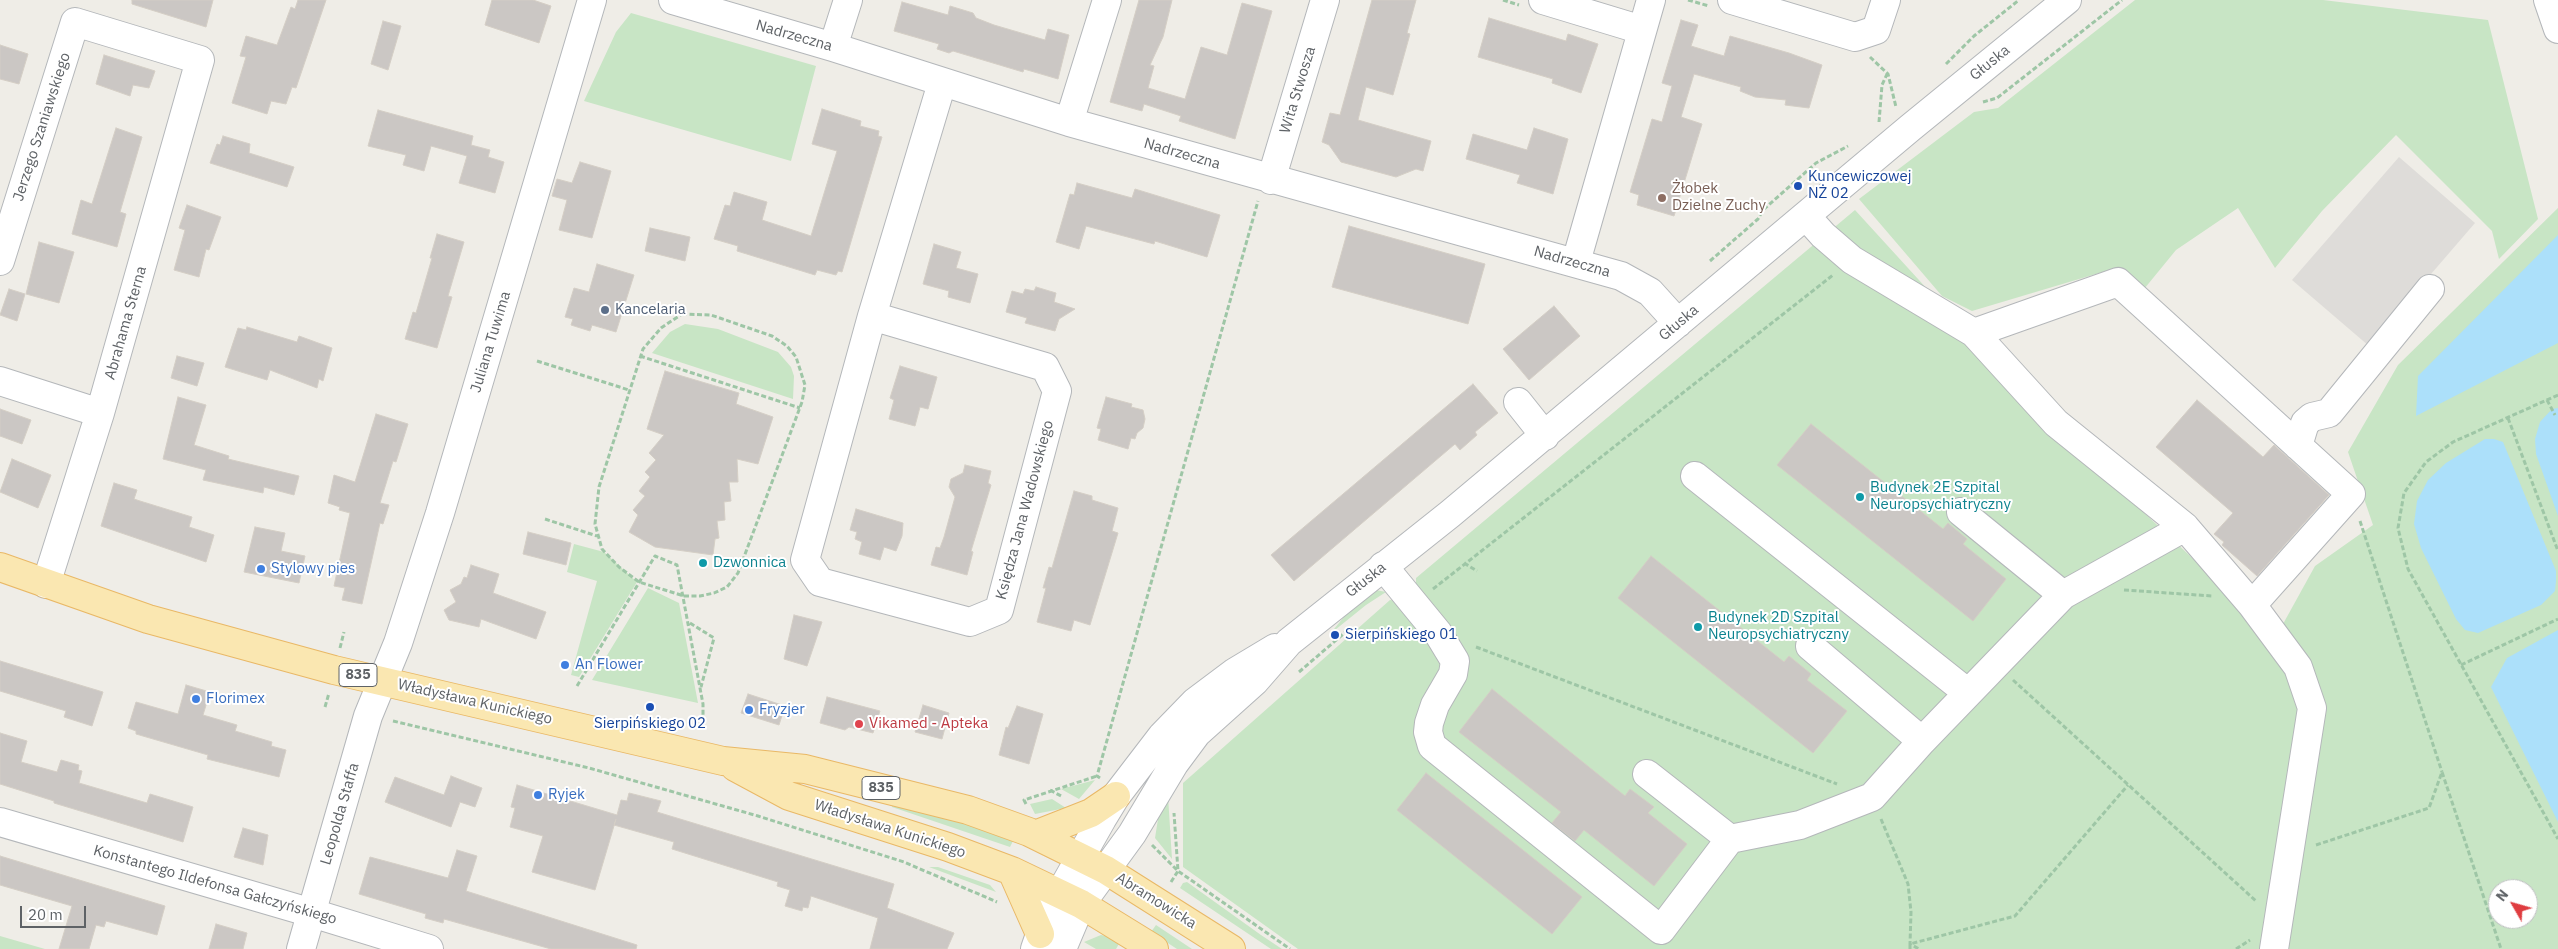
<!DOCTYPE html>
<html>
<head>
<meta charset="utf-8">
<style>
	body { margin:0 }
	#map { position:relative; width:2558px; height:949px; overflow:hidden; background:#efede7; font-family:"IBM Plex Sans",sans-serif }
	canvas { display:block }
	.north { position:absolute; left:2488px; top:879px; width:50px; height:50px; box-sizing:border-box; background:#fff; border:1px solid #bfc0c2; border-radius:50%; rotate:308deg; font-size:14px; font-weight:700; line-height:20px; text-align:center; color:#5e6266 }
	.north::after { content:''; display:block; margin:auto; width:18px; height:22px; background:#df3d40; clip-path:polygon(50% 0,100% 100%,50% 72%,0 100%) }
	.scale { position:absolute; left:20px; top:906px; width:66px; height:22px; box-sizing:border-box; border:2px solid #5e6266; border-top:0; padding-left:6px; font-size:15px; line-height:18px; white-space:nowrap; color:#5e6266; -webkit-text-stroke:4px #fff; paint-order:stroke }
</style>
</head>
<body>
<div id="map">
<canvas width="2558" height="949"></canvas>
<div class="north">N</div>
<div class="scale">20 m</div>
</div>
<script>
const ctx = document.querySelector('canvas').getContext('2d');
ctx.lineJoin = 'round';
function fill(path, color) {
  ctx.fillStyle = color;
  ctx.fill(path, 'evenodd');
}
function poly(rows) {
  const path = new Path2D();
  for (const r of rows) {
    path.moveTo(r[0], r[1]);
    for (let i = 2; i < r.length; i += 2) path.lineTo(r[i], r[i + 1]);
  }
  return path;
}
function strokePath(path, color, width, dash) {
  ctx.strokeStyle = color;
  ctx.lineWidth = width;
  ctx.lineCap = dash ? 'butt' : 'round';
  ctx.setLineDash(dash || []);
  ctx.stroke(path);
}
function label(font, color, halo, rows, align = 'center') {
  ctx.font = font + ' "IBM Plex Sans",sans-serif';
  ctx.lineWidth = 4;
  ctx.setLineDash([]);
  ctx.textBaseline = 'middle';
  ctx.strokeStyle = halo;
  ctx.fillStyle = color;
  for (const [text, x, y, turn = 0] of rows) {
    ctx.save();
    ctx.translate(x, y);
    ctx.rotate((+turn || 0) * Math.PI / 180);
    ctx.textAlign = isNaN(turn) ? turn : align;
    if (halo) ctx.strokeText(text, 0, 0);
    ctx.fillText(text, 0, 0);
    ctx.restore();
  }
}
fill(poly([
	[2399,157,2475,223,2369,346,2292,280]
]), '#dedcd9');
fill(poly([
	[2135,0,2323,0,2488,20,2538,219,2499,259,2492,231,2396,135,2322,211,2275,268,2238,208,2176,250,2140,294,2116,268,1972,311,1942,296,1859,199,1974,112,1998,108],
	[631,13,816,66,791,161,584,101,616,32],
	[2558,208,2558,949,1298,949,1183,867,1183,783,1390,600,1403,601,1416,589,1416,578,1855,210,2055,429,2221,585,2283,624,2315,566,2373,525,2348,452,2398,365],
	[2498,889,2528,889,2528,919,2498,919],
	[685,324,718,329,778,352,791,367,794,376,793,399,652,353,670,332],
	[574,544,604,552,637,582,579,677,571,675,597,581,567,572],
	[648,588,679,603,698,703,592,680],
	[1376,590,1386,592,1366,605,1330,634,1352,607],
	[1095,780,1079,799,1061,789],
	[1168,796,1172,859,1155,838,1158,819],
	[1052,799,1066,808,1035,814,1030,804],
	[892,802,972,824,1014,839,1010,847,892,807],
	[929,867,938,867,990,885,996,892],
	[1187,882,1261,935,1282,949,1271,949,1180,888,1183,883],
	[1156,925,1192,949,1177,949,1151,932],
	[1101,935,1112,937,1120,942,1116,949,1096,949,1084,942],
	[0,936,45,949,0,949]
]), '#c8e5c5');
fill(poly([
	[2558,235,2558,343,2416,416,2418,376],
	[2558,408,2558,516,2536,454,2535,439,2540,422,2552,409],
	[2485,439,2494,439,2503,442,2556,571,2556,581,2555,591,2541,605,2478,633,2465,630,2456,619,2421,548,2414,524,2417,501,2428,480,2446,463],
	[2558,630,2558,822,2491,687,2507,658]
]), '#ace0fa');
const building = poly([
	[132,0,213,0,206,27,132,4,132,0],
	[298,0,326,0,296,88,292,87,286,104,271,101,267,114,232,103,246,57,240,56,246,36,277,45,291,7,295,9,298,0],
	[492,0,533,0,551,6,539,43,485,25,492,0],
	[1139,0,1172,0,1163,37,1150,65,1154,66,1148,88,1185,99,1201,47,1227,55,1242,3,1272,11,1235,139,1179,121,1181,116,1144,104,1142,111,1110,102,1139,0],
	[1372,0,1416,0,1407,33,1410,34,1393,95,1366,87,1358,120,1431,141,1423,171,1416,169,1396,177,1341,162,1329,145,1322,142,1330,113,1340,115,1372,0],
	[902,2,948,15,950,6,973,13,976,18,994,25,1045,40,1048,29,1069,35,1058,79,1024,69,1023,72,953,51,949,53,937,49,939,44,894,31,902,2],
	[1489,18,1566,41,1568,34,1598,44,1581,93,1552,83,1553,79,1478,57,1489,18],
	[1681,20,1698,25,1691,46,1724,56,1730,36,1789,53,1822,65,1809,108,1785,105,1786,100,1755,97,1740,91,1741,87,1694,74,1681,117,1702,124,1674,216,1637,205,1639,195,1630,192,1652,119,1662,122,1672,86,1662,83,1681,20],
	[383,21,401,26,388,70,371,64,383,21],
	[0,45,28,54,19,84,0,79,0,45],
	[104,55,155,71,149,88,133,85,130,96,96,84,104,55],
	[822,109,861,121,860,126,879,131,878,136,882,137,842,272,838,271,836,275,817,270,815,275,737,251,738,246,714,239,725,205,730,206,734,192,767,202,762,220,811,236,837,151,812,144,822,109],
	[378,110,473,136,471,145,490,150,488,157,504,162,495,193,459,183,467,156,431,146,424,171,403,165,406,155,368,146,378,110],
	[116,128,142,137,120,212,126,214,117,247,72,234,81,200,92,204,116,128],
	[1534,128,1568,139,1553,194,1517,183,1520,175,1466,159,1473,134,1527,150,1534,128],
	[223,136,250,144,249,153,294,167,287,187,210,163,217,144,220,145,223,136],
	[580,162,611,171,592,238,559,230,567,200,552,196,557,179,572,183,580,162],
	[1077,183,1132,198,1135,189,1220,215,1207,257,1155,241,1154,244,1086,226,1079,249,1056,242,1070,194,1074,195,1077,183],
	[187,205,221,217,209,250,206,249,199,277,174,270,185,230,179,228,187,205],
	[1349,226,1485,264,1468,324,1332,287,1349,226],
	[650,228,690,237,685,261,645,251,650,228],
	[437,234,464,242,448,296,452,297,437,348,405,339,413,312,416,313,432,258,430,258,437,234],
	[39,242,74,252,59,303,26,294,39,242],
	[934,244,961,252,956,268,978,274,970,303,948,297,949,291,923,284,934,244],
	[597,264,634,275,616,332,592,325,590,331,571,325,573,319,565,317,574,288,589,292,597,264],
	[1036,287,1056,293,1054,302,1075,309,1059,319,1055,331,1025,323,1027,318,1006,312,1012,291,1023,294,1025,289,1034,291,1036,287],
	[9,289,25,294,17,321,0,315,9,289],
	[1554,306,1580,336,1529,380,1503,349,1554,306],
	[247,327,297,342,299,336,332,348,323,381,319,379,317,388,270,370,267,380,225,367,238,328,246,330,247,327],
	[177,356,204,363,197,386,171,378,177,356],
	[900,366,937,377,928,409,920,407,915,426,889,419,894,400,890,398,900,366],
	[665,371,739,393,736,404,773,417,758,464,737,459,738,482,729,482,731,501,724,502,725,520,717,521,719,538,715,539,713,555,655,547,629,532,638,515,633,510,645,496,639,491,650,477,645,472,656,460,649,453,664,435,647,429,665,371],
	[1473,384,1498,413,1475,432,1477,435,1460,450,1455,444,1294,581,1271,555,1473,384],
	[178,397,206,405,194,445,229,456,228,459,299,476,294,495,264,487,263,493,203,480,206,470,163,459,178,397],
	[1106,397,1132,404,1131,407,1143,410,1145,419,1143,428,1137,433,1135,439,1131,438,1128,449,1098,440,1101,429,1097,428,1106,397],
	[2197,400,2263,457,2274,445,2329,495,2257,576,2222,545,2224,542,2214,534,2233,513,2156,447,2197,400],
	[0,409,31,420,22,444,0,436,0,409],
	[376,414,408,424,396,462,393,461,380,503,389,505,383,524,380,523,362,604,342,600,345,588,334,586,350,513,339,510,340,507,328,503,334,475,355,482,376,414],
	[1811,424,1943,529,1948,523,1967,539,1963,544,2006,579,1973,621,1777,465,1811,424],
	[12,459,51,475,38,508,0,492,12,459],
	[965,465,991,471,988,483,991,485,971,551,973,552,967,575,931,565,936,547,940,548,944,537,955,497,949,487,951,479,963,473,965,465],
	[114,483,137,490,134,499,140,501,192,517,189,527,214,535,206,562,101,526,114,483],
	[1074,491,1092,496,1092,500,1118,508,1112,531,1118,533,1090,625,1074,620,1071,631,1037,622,1046,588,1043,588,1049,567,1052,568,1074,491],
	[856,509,903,523,902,536,896,551,884,547,880,560,859,554,862,542,855,539,857,532,850,530,856,509],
	[255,527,285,533,281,551,305,556,299,583,244,572,255,527],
	[528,532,571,543,566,565,523,554,528,532],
	[1651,556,1784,662,1789,656,1811,674,1807,680,1847,711,1813,753,1618,598,1651,556],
	[471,565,499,574,493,593,546,612,536,639,481,619,479,627,449,620,444,610,456,602,450,590,461,584,464,577,467,578,471,565],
	[794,615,822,622,807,666,784,659,794,615],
	[0,661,103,692,92,726,64,717,66,711,0,691,0,661],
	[186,685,210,692,203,715,237,725,235,731,272,742,271,746,286,750,279,777,207,759,208,755,136,734,136,731,128,728,136,702,178,714,186,685],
	[1492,689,1625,796,1630,789,1654,807,1648,813,1687,844,1654,886,1584,830,1575,841,1552,823,1561,812,1459,732,1492,689],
	[748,694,785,706,779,725,741,713,748,694],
	[827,697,880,711,873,733,849,727,845,730,820,723,827,697],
	[923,705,949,713,942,739,915,732,923,705],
	[1017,706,1043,714,1029,764,999,755,1006,727,1008,728,1017,706],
	[0,733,27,741,21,762,57,772,61,760,79,765,78,770,82,771,79,783,147,803,150,794,193,807,183,842,54,803,54,801,0,784,0,733],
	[1426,773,1582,897,1552,934,1397,810,1426,773],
	[451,776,482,788,475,807,460,802,451,827,385,802,395,777,444,795,451,776],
	[517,785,617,815,621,800,627,801,629,793,661,801,657,812,894,884,887,908,954,933,947,949,870,949,878,918,811,896,808,908,803,907,802,911,785,906,790,890,777,886,778,882,672,849,674,842,614,825,616,819,595,890,532,872,543,836,510,827,515,808,511,807,517,785],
	[243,828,268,835,263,865,234,857,243,828],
	[457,850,477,856,466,891,637,945,636,949,551,949,444,919,443,923,425,918,426,914,359,894,370,857,448,878,457,850],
	[0,856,165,906,157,935,106,921,104,927,96,925,89,949,59,949,72,906,0,885,0,856],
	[216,924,247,933,243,949,209,949,216,924]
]);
fill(building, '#cbc7c4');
strokePath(building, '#d4cec5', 1);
const minor = poly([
	[673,0,833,47,1069,122,1621,276,1650,292,1678,323],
	[1543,0,1642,30],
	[1732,0,1855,37,1876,30,1886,0],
	[2548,0,2558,29],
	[833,47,848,0],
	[1069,122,1107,0],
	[1271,180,1325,0],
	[1806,216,1823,235,1852,260,1974,333,2118,282,2351,494,2252,605],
	[0,261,75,22,200,60,100,413,46,584],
	[1576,262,1651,0],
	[872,316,1045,367,1057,391,999,610,970,622,820,582,805,560,872,316,942,83],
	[1974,333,2056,423,2185,527,2252,605,2298,667,2312,708,2274,949],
	[0,381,100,413],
	[1518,402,1545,436],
	[2298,446,2305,423,2312,417,2329,413,2430,289],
	[1695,476,1968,693],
	[1383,566,1438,633,1455,661,1453,674,1435,705,1429,723,1428,732,1432,746,1661,930,1730,839],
	[2063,595,2185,527],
	[1810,646,1922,741],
	[1647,774,1730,839,1800,825,1872,797,1922,741,2063,595,1961,512],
	[0,822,312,913,429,949],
	[301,949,368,716,398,643,440,513,592,0],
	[1035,949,1045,920,1102,819,1116,796,1162,736,1195,702,1235,672,1275,648],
	[1062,949,1081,904,1132,834,1174,764,1197,733,1255,681,1289,642,1450,514,1910,128,2067,0]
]);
const major = poly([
	[0,567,148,619,334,670,723,761,805,769,968,810,1029,832,1106,870,1231,949],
	[735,767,789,796,948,847,1012,871,1081,904,1154,949],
	[1035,835,1091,813,1116,796],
	[1012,871,1040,934]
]);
strokePath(minor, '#b4b7ba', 30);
strokePath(major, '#e9b866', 30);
strokePath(poly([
	[1503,0,1519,5],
	[1688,0,1709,6],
	[1870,57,1888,74,1896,107],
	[1946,64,1974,36,2019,0],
	[1983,102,1997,98,2122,0],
	[1879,122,1882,85,1887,74],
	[1710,261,1758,219,1763,210,1816,163,1848,146],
	[682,314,711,315,772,336,787,346,796,357,805,385,802,402,738,573,727,587,714,593,700,596,684,596,639,582,619,567,602,549,595,524,599,487,643,349,661,328,682,314],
	[640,356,800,408],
	[537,361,629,390],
	[2558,395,2453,442,2426,462,2404,493,2398,528,2408,569,2558,839],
	[2547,400,2555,415],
	[2508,418,2558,551],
	[545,519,597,536],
	[2360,521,2442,772],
	[1464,563,1477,571],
	[1433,589,1833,275],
	[2124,590,2212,596],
	[690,623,714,638,701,687],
	[1476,647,1837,784],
	[340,648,344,632],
	[2461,665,2558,619],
	[1299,672,1349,629],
	[2013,680,2256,901],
	[577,686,655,556,677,565,703,704,703,717],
	[325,707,329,693],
	[393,721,589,768,758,816,904,862,997,902],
	[1100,778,1097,776,1258,201],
	[1050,790,1063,797],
	[1026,804,1024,800,1097,776],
	[1881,819,1908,884,1911,912,1910,944,1919,949],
	[1152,845,1178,871,1290,949],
	[2316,845,2429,808,2442,772,2501,949],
	[1171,882,1178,871,1174,813],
	[1910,949,1910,944,2015,916,2128,785],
	[2236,949,2250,940]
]), '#9ec6a6', 3, [5, 2.5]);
strokePath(minor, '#fff', 28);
strokePath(major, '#fae7b1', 28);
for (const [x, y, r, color] of [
	[1798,186,5,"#1a4fb4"],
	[1662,198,5,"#8d6e63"],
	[605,310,5,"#5c6f8a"],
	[1860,497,5,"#0f9aa8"],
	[703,563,5,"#0f9aa8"],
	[261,569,5,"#3f7fe0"],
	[1698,627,5,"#0f9aa8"],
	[1335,635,5,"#1a4fb4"],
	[565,665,5,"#3f7fe0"],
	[196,699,5,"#3f7fe0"],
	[650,707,5,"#1a4fb4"],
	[749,710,5,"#3f7fe0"],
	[859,724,5,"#e0444e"],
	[538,795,5,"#3f7fe0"]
]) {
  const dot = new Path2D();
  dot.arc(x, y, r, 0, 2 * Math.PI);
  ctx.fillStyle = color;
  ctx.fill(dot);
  strokePath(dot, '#fff', 2);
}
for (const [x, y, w] of [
	[358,675,38],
	[881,788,38]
]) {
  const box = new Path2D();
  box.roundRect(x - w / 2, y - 11.5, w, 23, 4);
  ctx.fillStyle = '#fff';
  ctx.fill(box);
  strokePath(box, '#5e6266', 1);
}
label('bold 14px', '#5e6266', null, [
	["835",358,675],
	["835",881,788]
]);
label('15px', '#5e6266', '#fff', [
	["Nadrzeczna",794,36,16],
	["Głuska",1990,63,-39],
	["Wita Stwosza",1298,90,-73],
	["Jerzego Szaniawskiego",42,127,-72],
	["Nadrzeczna",1182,154,16],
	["Nadrzeczna",1572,262,16],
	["Abrahama Sterna",126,323,-74],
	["Głuska",1679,323,-40],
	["Juliana Tuwima",491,342,-73],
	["Księdza Jana Wadowskiego",1025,510,-75],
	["Głuska",1366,580,-38],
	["Władysława Kunickiego",475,702,13],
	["Leopolda Staffa",340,814,-74],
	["Władysława Kunickiego",890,829,18],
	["Konstantego Ildefonsa Gałczyńskiego",215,885,16],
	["Abramowicka",1156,901,32]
]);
label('15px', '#164399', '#fff', [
	["Kuncewiczowej",1808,177],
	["NŻ 02",1808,194],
	["Sierpińskiego 01",1345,635],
	["Sierpińskiego 02",650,724,"center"]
], 'left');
label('15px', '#785e54', '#fff', [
	["Żłobek",1672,189],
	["Dzielne Zuchy",1672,206]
], 'left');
label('15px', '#4e5e75', '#fff', [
	["Kancelaria",615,310]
], 'left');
label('15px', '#0d838f', '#fff', [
	["Budynek 2E Szpital",1870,488],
	["Neuropsychiatryczny",1870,505],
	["Dzwonnica",713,563],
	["Budynek 2D Szpital",1708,618],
	["Neuropsychiatryczny",1708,635]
], 'left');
label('15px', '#366cbe', '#fff', [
	["Stylowy pies",271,569],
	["An Flower",575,665],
	["Florimex",206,699],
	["Fryzjer",759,710],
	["Ryjek",548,795]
], 'left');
label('15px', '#be3a42', '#fff', [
	["Vikamed - Apteka",869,724]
], 'left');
</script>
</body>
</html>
